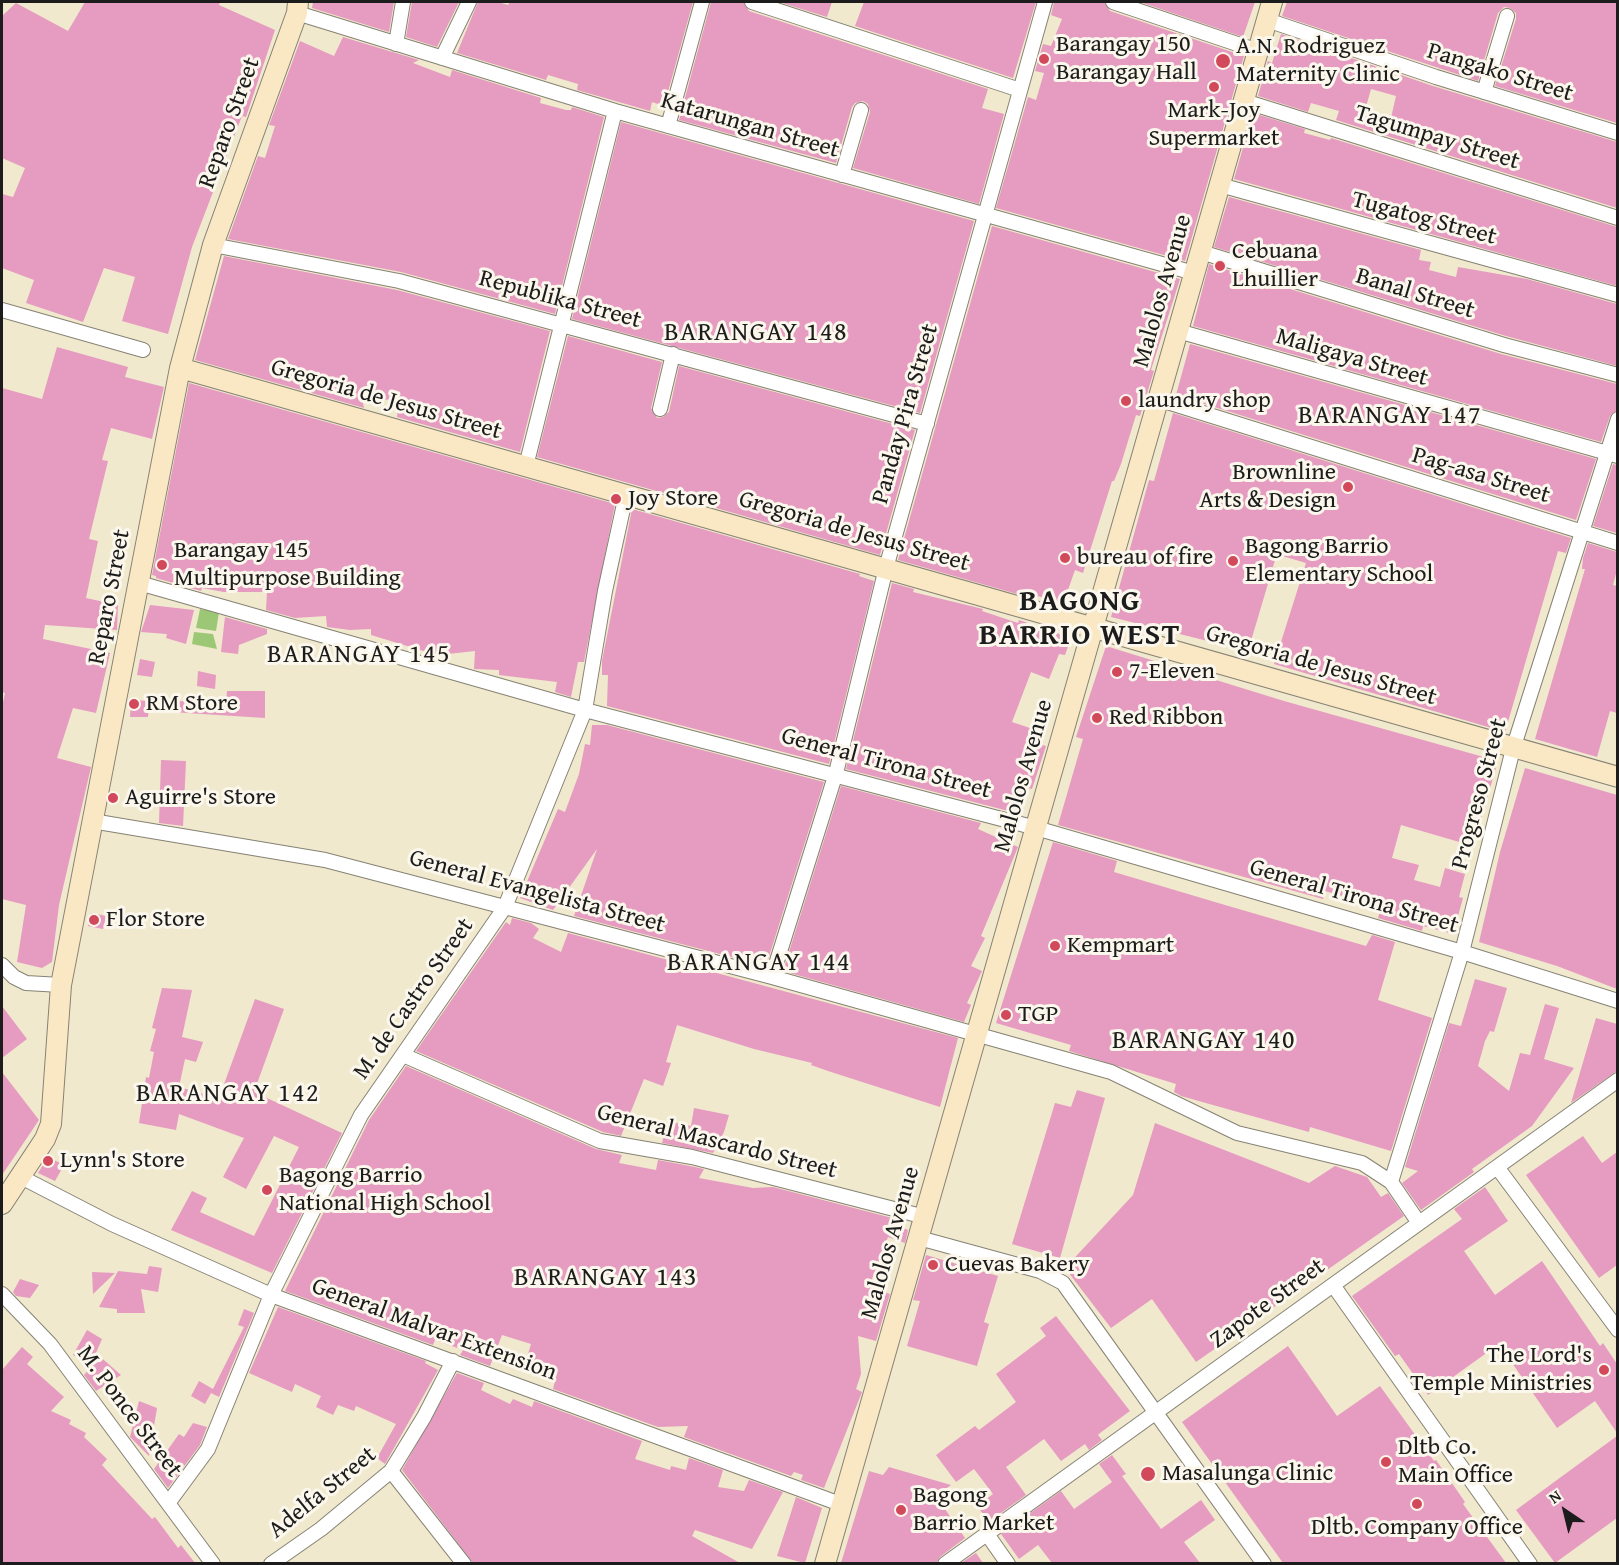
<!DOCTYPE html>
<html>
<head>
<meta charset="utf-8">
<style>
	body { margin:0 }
	#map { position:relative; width:1619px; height:1565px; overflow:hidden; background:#f0e9cd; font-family:"Gentium Book Plus",serif }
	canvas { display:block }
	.frame { position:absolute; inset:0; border:3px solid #1c1c1c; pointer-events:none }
	.north { position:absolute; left:1535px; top:1481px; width:60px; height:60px; -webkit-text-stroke:4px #fbf7ec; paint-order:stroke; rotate:325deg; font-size:16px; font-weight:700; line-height:24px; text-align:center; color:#1c1c1c }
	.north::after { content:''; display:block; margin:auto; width:21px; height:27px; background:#1c1c1c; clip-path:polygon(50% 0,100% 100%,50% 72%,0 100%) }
</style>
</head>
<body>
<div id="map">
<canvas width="1619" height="1565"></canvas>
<div class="frame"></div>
<div class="north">N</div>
</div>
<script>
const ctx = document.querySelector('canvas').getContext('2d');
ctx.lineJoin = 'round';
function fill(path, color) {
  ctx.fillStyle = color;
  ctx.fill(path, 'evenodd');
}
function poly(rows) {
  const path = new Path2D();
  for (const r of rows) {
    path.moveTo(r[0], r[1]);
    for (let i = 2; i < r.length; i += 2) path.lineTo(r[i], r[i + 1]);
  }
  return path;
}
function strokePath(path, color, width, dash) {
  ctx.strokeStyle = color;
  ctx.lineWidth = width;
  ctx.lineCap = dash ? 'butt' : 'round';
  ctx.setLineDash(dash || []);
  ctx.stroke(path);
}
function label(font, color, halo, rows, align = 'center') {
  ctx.font = font + ' "Gentium Book Plus",serif';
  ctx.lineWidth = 6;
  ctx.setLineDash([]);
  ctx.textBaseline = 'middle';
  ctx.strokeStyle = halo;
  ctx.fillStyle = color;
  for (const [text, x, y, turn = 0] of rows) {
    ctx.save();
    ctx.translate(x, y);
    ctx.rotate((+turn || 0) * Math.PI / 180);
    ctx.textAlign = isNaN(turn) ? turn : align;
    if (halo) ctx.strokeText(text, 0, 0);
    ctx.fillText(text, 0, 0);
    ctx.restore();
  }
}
fill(poly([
	[200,609,219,612,216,631,196,628],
	[194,632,213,634,217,649,192,644]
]), '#9cc876');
fill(poly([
	[85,2,220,2,219,5,275,30,246,117,242,116,192,247,168,334,122,321,135,277,104,268,83,322,26,303,34,280,2,268,2,194,13,197,25,168,2,158,2,16,16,3,68,31],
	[313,2,394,2,389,32,312,8],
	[412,2,459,2,437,47,406,37],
	[478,2,498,2,508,5,510,2,693,2,664,106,652,102,650,111,577,90,578,84,548,75,546,80,457,53],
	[711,2,743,2,749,11,988,89,982,108,1004,114,979,204,853,168,870,112,868,104,863,101,855,103,852,107,836,163,679,120],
	[779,2,832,2,827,17],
	[864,2,1036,2,1013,78,855,26],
	[1054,2,1104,2,1110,11,1244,56,1185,261,996,208,1028,97,1036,100,1044,73,1035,71,1043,44,1051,46,1062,19,1051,15],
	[1140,2,1255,2,1243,37],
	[1287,2,1617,2,1617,123,1495,86,1516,19,1516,13,1510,8,1504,7,1498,13,1478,81,1282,16],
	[1281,34,1433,86,1617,142,1617,208,1336,120,1339,111,1311,103,1308,112,1258,96,1268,61,1272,63],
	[1371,89,1396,96,1390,122,1364,114],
	[343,37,419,60,413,63,450,77,452,70,541,98,540,103,566,110,571,110,572,107,604,117,555,314,401,272,228,239,258,156,265,158,275,126,269,125,300,41,334,56],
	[1253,113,1305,129,1304,133,1330,140,1331,138,1617,227,1617,286,1234,179],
	[621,122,974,221,920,413,572,319],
	[1229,197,1421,250,1419,260,1431,262,1429,270,1456,277,1458,267,1527,279,1617,304,1617,366,1506,336,1214,247],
	[992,226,1180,279,1151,370,1154,371,1140,416,1136,415,1121,464,1114,481,1112,481,1083,573,1075,570,1063,604,1025,592,1024,596,898,560],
	[224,256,397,290,550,331,520,452,397,417,399,398,363,403,364,408,195,360],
	[1209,264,1501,354,1617,384,1617,410,1610,416,1601,442,1193,326],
	[568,336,662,362,651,408,657,418,663,417,669,412,679,366,915,430,880,555,716,508,717,505,689,497,688,500,537,457],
	[1190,344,1596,459,1576,520,1176,395],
	[57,347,128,367,125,377,164,387,152,439,111,428,102,460,108,461,89,539,98,541,86,598,118,605,117,630,45,625,43,639,110,653,96,713,73,708,57,758,91,767,59,905,52,962,42,968,17,962,26,905,2,899,2,707,5,693,2,692,2,388,42,399],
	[189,383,615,504,584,662,578,662,571,697,555,692,557,682,499,675,499,670,474,669,475,651,430,656,430,653,371,635,371,629,350,630,327,627,326,616,295,618,266,610,267,592,224,592,202,588,201,591,156,578,156,576,152,575],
	[1173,413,1571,538,1566,553,1558,551,1505,732,1274,664,1306,563,1279,555,1275,560,1248,651,1111,617,1149,480,1154,481],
	[1613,464,1617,465,1617,533,1593,526],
	[632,509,860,574,859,576,874,581,829,764,607,706,608,675,602,675,602,661],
	[1588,543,1617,552,1617,570,1613,585,1617,586,1617,713,1610,711,1597,757,1535,739,1585,569,1582,569,1583,558],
	[892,583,914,589,913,592,983,609,982,611,1018,623,1019,620,1071,638,1065,655,1059,654,1049,679,1031,672,1012,722,1030,728,1026,740,1046,746,1032,789,1028,788,1020,814,846,769],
	[150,605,194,610,186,644,166,638,167,634,141,632],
	[225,617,267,629,267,634,239,645,238,654,221,652],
	[1106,646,1284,701,1498,761,1473,846,1401,825,1392,858,1419,865,1414,880,1440,887,1445,868,1465,874,1459,897,1463,898,1453,934,1423,926,1422,931,1378,918,1381,907,1325,891,1323,899,1058,825,1083,739,1076,737],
	[140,659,155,662,152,677,137,675],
	[198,671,216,675,215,689,197,686],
	[227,691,265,691,265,718,171,712,171,701,226,702],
	[131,700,149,701,148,717,130,717],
	[592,725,607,725,824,782,766,966,574,916,597,849,553,910,520,898,558,809,565,812,579,774,585,744,590,745],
	[161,760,186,761,183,826,159,823],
	[1525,768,1617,795,1617,989,1557,966,1479,942,1500,852],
	[841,786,981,823,978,829,1018,847,981,936,985,938,971,966,982,971,967,1003,971,1005,964,1022,783,971],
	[1053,842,1117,861,1114,872,1225,905,1366,946,1372,935,1395,942,1378,1000,1432,1018,1391,1151,1310,1127,1309,1132,1181,1096,1174,1092,1176,1084,1069,1051,1071,1045,996,1023],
	[91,913,106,916,103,929,88,926],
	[512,918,531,923,539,929,533,938,561,952,568,933,958,1038,940,1107,828,1071,811,1065,812,1063,754,1049,677,1025,666,1062,671,1063,663,1086,644,1079,621,1136,603,1132,416,1051,506,922,510,925],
	[1475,979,1507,988,1494,1032,1490,1031,1485,1041,1478,1066,1509,1091,1520,1053,1530,1055,1545,1004,1559,1008,1544,1059,1574,1068,1532,1126,1472,1169,1474,1172,1421,1210,1402,1183,1418,1171,1405,1167,1449,1023,1461,1026],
	[162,988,192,990,182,1037,203,1042,196,1062,185,1059,179,1087,219,1098,255,999,284,1009,254,1092,342,1133,272,1273,171,1230,192,1191,207,1198,200,1212,254,1236,299,1147,274,1136,246,1189,223,1177,244,1138,179,1114,176,1130,139,1123,146,1077,149,1078,154,1052,150,1051,156,1029,152,1028],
	[2,1006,27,1039,2,1058],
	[1596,1018,1617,1024,1617,1071,1571,1103],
	[406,1066,596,1149,622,1155,619,1163,656,1170,658,1160,690,1166,704,1169,699,1178,753,1188,773,1187,900,1220,898,1226,908,1230,905,1243,888,1237,869,1287,890,1294,876,1341,858,1336,861,1374,856,1389,862,1392,824,1488,801,1480,803,1475,794,1472,791,1476,684,1437,688,1426,658,1427,553,1389,557,1373,525,1364,531,1344,502,1335,490,1366,460,1355,463,1350,435,1340,433,1345,285,1291,369,1120],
	[2,1072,39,1120,2,1175],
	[1077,1090,1105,1098,1060,1258,1012,1244,1055,1103,1071,1107],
	[694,1108,729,1115,724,1132,713,1153,662,1143,668,1121,691,1126],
	[1155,1123,1309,1183,1335,1166,1367,1177,1381,1197,1388,1193,1404,1216,1196,1362,1152,1299,1111,1328,1065,1268,1133,1195],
	[1583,1136,1602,1163,1617,1152,1617,1265,1599,1278,1526,1175],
	[48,1157,64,1165,55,1181,38,1173],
	[1485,1187,1508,1221,1464,1251,1495,1295,1542,1261,1600,1346,1603,1343,1617,1364,1617,1433,1595,1401,1557,1428,1499,1344,1428,1395,1399,1354,1395,1356,1352,1296,1462,1219,1454,1209],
	[926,1255,998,1276,984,1322,989,1324,977,1366,907,1346,920,1301,913,1300],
	[149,1266,162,1268,158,1292,141,1289,145,1313,117,1313,117,1309,99,1307,118,1271,147,1274],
	[92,1272,115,1273,93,1294],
	[20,1279,39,1285,30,1298,16,1296,13,1292],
	[278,1307,426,1361,425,1363,438,1370,385,1464,377,1458,396,1424,356,1406,354,1411,338,1405,333,1415,316,1407,321,1396,295,1384,292,1392,249,1373],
	[244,1309,254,1313,219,1397,211,1393,205,1404,191,1396,199,1381,213,1389,244,1327,238,1325],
	[1056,1316,1130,1411,1100,1433,1098,1435,1102,1440,1089,1450,1085,1444,1061,1461,1044,1439,1006,1467,1026,1495,991,1520,988,1516,986,1518,977,1506,993,1494,974,1469,956,1482,936,1455,975,1426,979,1430,1016,1402,996,1374,1046,1336,1040,1328],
	[87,1330,102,1339,96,1353,121,1375,96,1391,84,1375,93,1365,73,1355],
	[1288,1346,1337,1416,1380,1386,1434,1461,1436,1460,1465,1502,1463,1504,1506,1563,1283,1563,1182,1422],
	[22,1347,33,1357,27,1364,64,1397,51,1411,71,1420,69,1424,86,1433,84,1437,107,1459,102,1465,152,1519,155,1517,178,1548,181,1545,195,1563,2,1563,2,1370],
	[457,1373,484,1383,481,1390,510,1404,513,1399,532,1407,534,1401,642,1441,635,1459,670,1470,671,1466,686,1470,689,1458,723,1470,718,1487,744,1491,749,1480,783,1492,752,1549,695,1530,692,1536,740,1563,473,1563,402,1470],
	[139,1401,157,1408,149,1456,130,1437],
	[193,1423,207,1427,200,1445,168,1488,154,1469,179,1434,184,1437],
	[1617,1436,1617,1518,1555,1563,1516,1510],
	[1112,1455,1126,1474,1122,1476,1161,1529,1201,1500,1215,1520,1184,1542,1200,1563,1052,1563,1038,1545,1019,1559,1001,1534,1061,1491,1074,1509,1112,1482,1099,1464],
	[889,1467,951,1485,936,1496,965,1538,940,1557,936,1563,841,1563,869,1471,883,1475],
	[796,1497,822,1508,805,1563,777,1556],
	[976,1553,983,1563,961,1563]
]), '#e69bc1');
const street = poly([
	[752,2,1020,90],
	[1113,2,1258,51],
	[297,13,615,111,1194,273],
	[1267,20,1436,77,1618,133],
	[396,44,403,2],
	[442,58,469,2],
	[1484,92,1507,16],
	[1244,101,1618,218],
	[668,126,702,2],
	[842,175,861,110],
	[1220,185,1618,295],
	[213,245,399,281,927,424],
	[1201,252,1504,345,1618,375],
	[2,310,143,350],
	[1178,331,1618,456],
	[1158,399,1618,543],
	[660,409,673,354],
	[526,466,615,111],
	[139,583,585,710,1036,828,1462,952,1618,1001],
	[92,821,325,860,772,977,1111,1072,1237,1133,1362,1163,1391,1182,1419,1223],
	[2,965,14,977,26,983,61,985],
	[772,977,836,773,886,568,1045,2],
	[403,1055,600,1141,692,1157,925,1217],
	[1497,1167,1618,1330],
	[19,1176,112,1224,271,1295,843,1505],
	[1391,1182,1462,952,1513,749,1618,419],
	[919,1238,1040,1271,1063,1283,1264,1564],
	[1333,1285,1530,1564],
	[2,1294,50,1344,213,1564],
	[391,1471,464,1564],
	[169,1502,208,1449,271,1295,361,1115,505,907,585,710,605,591,626,495],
	[987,1534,1008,1564],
	[271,1564,321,1529,391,1471,424,1417,453,1361],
	[945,1564,1618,1080]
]);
const secondary = poly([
	[180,368,1618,777],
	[2,1204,45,1139,51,1124,61,985,180,368,213,245,297,13,298,2],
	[825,1564,1272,2]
]);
strokePath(street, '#868274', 16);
strokePath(secondary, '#868274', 22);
strokePath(street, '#fff', 14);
strokePath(secondary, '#fae7c3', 20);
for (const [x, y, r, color] of [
	[1044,59,6,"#d1495b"],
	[1223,61,8,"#d1495b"],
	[1214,87,6,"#d1495b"],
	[1220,266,6,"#d1495b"],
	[1126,401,6,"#d1495b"],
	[1348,487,6,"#d1495b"],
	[616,499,6,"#d1495b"],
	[1065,558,6,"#d1495b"],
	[1233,561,6,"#d1495b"],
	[162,565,6,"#d1495b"],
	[1117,672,6,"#d1495b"],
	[134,704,6,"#d1495b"],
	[1097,718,6,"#d1495b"],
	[113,798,6,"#d1495b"],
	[94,920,6,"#d1495b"],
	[1055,946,6,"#d1495b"],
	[1006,1015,6,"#d1495b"],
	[48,1161,6,"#d1495b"],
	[267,1190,6,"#d1495b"],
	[933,1265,6,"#d1495b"],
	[1604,1370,6,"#d1495b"],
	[1386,1462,6,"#d1495b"],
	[1148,1474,8,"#d1495b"],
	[1417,1504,6,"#d1495b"],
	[901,1510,6,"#d1495b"]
]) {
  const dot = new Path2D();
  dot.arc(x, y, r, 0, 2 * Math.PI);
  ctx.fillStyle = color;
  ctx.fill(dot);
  strokePath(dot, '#fbf7ec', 2);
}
label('24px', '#1c1c1c', '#fbf7ec', [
	["Barangay 150",1056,45],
	["Barangay Hall",1056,73],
	["A.N. Rodriguez",1236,47],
	["Maternity Clinic",1236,75],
	["Mark-Joy",1214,111,"center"],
	["Supermarket",1214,139,"center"],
	["Cebuana",1232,252],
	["Lhuillier",1232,280],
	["laundry shop",1138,401],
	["Brownline",1336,473,"right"],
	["Arts & Design",1336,501,"right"],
	["Joy Store",628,499],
	["Bagong Barrio",1245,547],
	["Elementary School",1245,575],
	["Barangay 145",174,551],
	["Multipurpose Building",174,579],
	["bureau of fire",1077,558],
	["7-Eleven",1129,672],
	["RM Store",146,704],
	["Red Ribbon",1109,718],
	["Aguirre's Store",125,798],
	["Flor Store",106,920],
	["Kempmart",1067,946],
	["TGP",1018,1015],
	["Lynn's Store",60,1161],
	["Bagong Barrio",279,1176],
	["National High School",279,1204],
	["Cuevas Bakery",945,1265],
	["The Lord's",1592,1356,"right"],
	["Temple Ministries",1592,1384,"right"],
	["Dltb Co.",1398,1448],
	["Main Office",1398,1476],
	["Masalunga Clinic",1162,1474],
	["Bagong",913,1496],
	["Barrio Market",913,1524],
	["Dltb. Company Office",1417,1528,"center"]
], 'left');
label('24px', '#1c1c1c', '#fbf7ec', [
	["Pangako Street",1500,73,17],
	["Reparo Street",230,123,-70],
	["Katarungan Street",750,126,16],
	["Tagumpay Street",1437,138,17],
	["Tugatog Street",1424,219,15],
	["Malolos Avenue",1163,291,-74],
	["Banal Street",1415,294,17],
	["Republika Street",560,300,15],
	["Maligaya Street",1352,358,16],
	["Gregoria de Jesus Street",386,400,16],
	["Panday Pira Street",906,414,-74],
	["Pag-asa Street",1481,476,17],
	["Gregoria de Jesus Street",854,532,16],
	["Reparo Street",110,597,-79],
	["Gregoria de Jesus Street",1321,666,16],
	["General Tirona Street",886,764,15],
	["Malolos Avenue",1024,776,-74],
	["Progreso Street",1480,794,-75],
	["General Evangelista Street",537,892,15],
	["General Tirona Street",1354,897,16],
	["M. de Castro Street",414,999,-55],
	["General Mascardo Street",717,1142,14],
	["Malolos Avenue",891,1243,-74],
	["Zapote Street",1268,1304,-36],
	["General Malvar Extension",434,1330,20],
	["M. Ponce Street",129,1412,53],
	["Adelfa Street",323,1493,-39]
]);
ctx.letterSpacing = '1.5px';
label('26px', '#1c1c1c', '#fbf7ec', [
	["BARANGAY 148",756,333],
	["BARANGAY 147",1390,416],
	["BARANGAY 145",359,655],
	["BARANGAY 144",759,963],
	["BARANGAY 140",1204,1041],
	["BARANGAY 142",228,1094],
	["BARANGAY 143",606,1278]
]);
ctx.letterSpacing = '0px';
ctx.letterSpacing = '1.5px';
label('bold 30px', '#1c1c1c', '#fbf7ec', [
	["BAGONG",1080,602],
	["BARRIO WEST",1080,636]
]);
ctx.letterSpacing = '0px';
</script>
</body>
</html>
